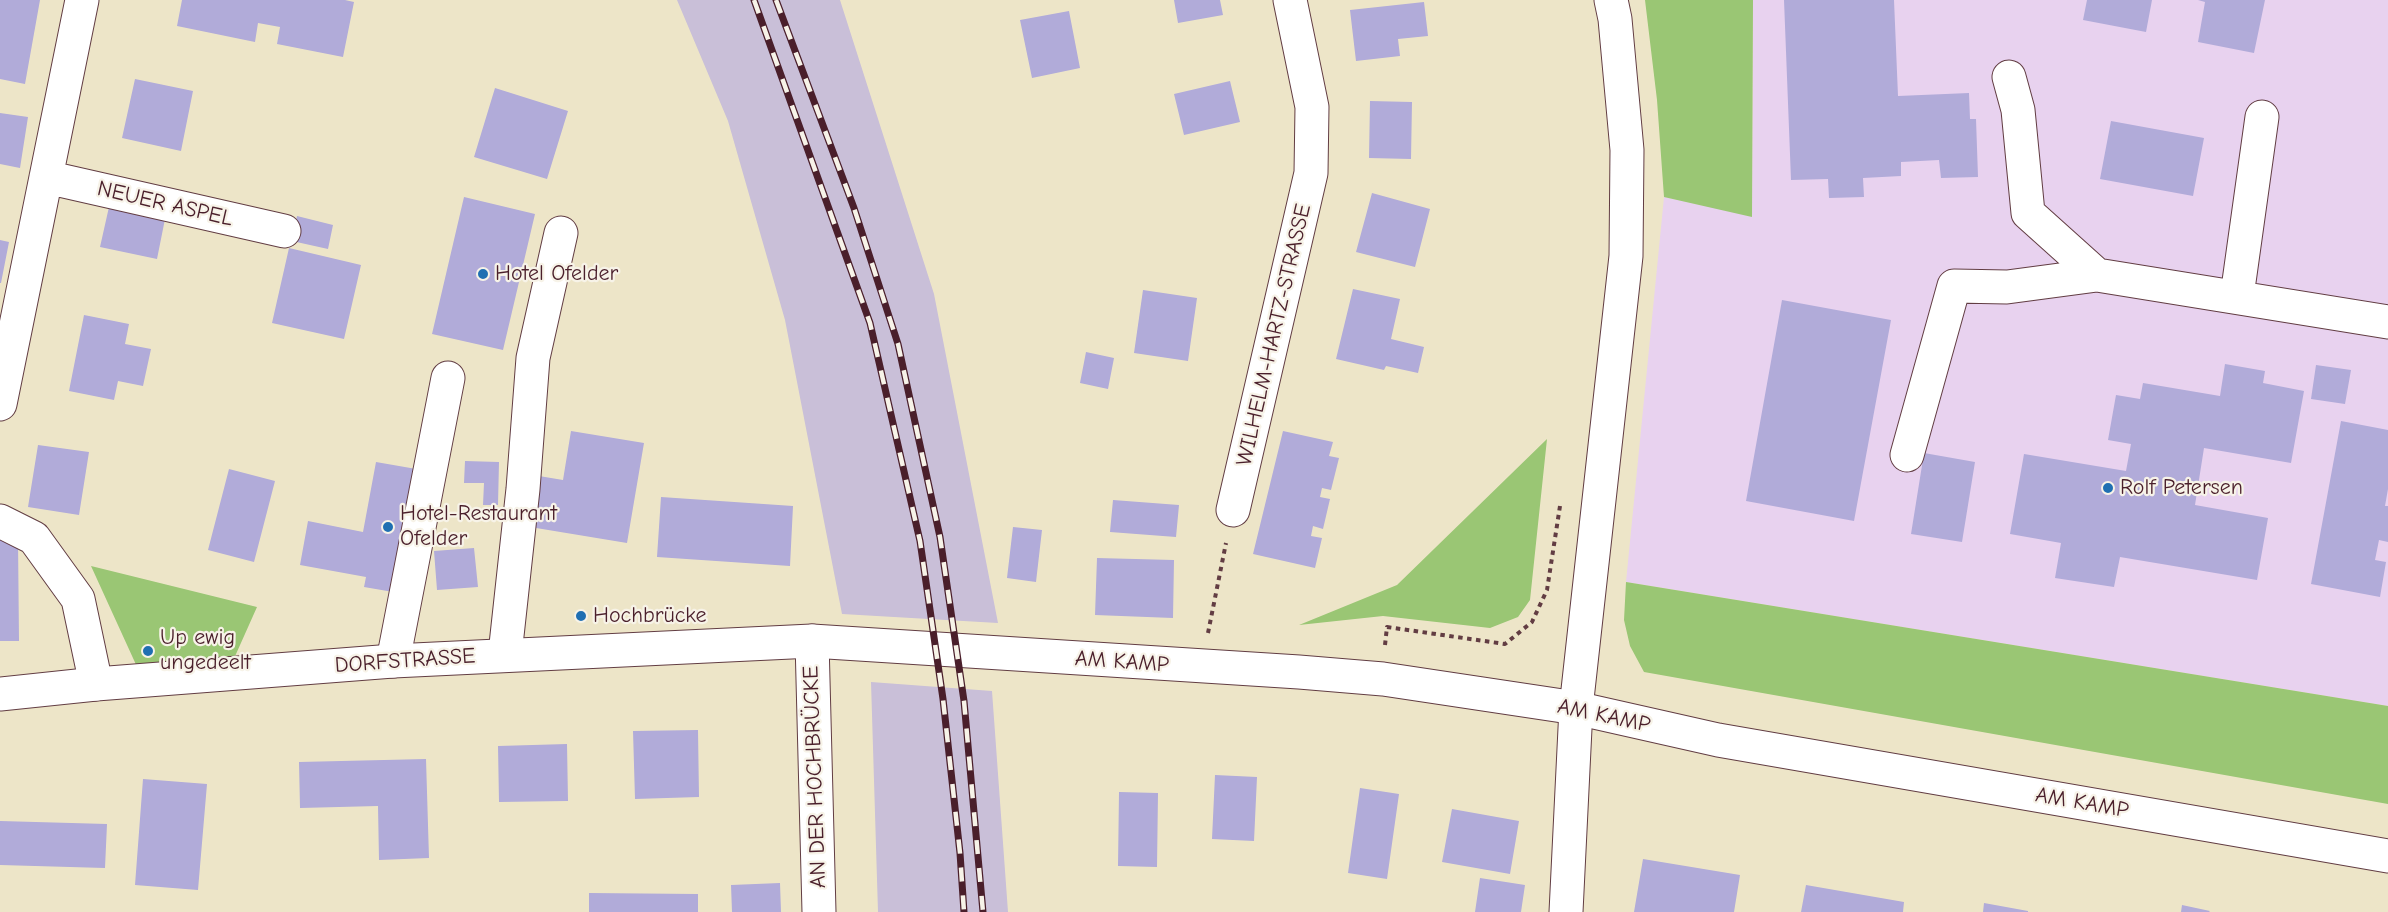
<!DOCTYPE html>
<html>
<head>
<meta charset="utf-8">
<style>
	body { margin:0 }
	canvas { display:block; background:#ede5c8 }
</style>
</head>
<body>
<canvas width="2388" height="912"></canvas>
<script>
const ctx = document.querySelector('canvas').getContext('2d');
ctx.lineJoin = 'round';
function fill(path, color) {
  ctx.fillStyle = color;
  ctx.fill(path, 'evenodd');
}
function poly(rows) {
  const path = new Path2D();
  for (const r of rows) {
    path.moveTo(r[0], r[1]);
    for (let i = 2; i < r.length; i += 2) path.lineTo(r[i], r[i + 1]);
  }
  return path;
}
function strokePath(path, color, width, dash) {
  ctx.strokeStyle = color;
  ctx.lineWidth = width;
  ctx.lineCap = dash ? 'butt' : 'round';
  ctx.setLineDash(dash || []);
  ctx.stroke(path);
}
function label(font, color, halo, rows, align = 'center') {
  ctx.font = font + ' "Comic Neue",sans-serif';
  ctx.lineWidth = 4.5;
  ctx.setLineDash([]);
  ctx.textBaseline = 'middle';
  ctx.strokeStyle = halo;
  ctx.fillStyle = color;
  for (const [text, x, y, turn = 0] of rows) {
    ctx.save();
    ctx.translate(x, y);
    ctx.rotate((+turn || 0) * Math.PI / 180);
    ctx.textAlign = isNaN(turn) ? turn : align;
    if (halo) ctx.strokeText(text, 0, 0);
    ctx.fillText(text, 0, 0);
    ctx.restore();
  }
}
fill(poly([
	[1753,0,2388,0,2388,706,1626,582,1664,197,1752,216]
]), '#e8d2ef');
fill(poly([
	[677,0,840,0,934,294,998,623,842,614,785,320,728,121],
	[871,682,992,691,1008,912,878,912]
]), '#c9bfd8');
fill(poly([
	[1645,0,1753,0,1752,217,1664,197,1657,100],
	[1547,439,1530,600,1518,617,1490,628,1383,616,1299,625,1397,585],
	[91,566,257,607,232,663,138,669],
	[1626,582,2388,706,2388,804,1644,672,1630,646,1624,620]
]), '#9ac674');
fill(poly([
	[0,0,40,0,25,84,0,79],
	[182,0,345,0,354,2,343,57,277,44,280,27,258,23,255,42,177,26],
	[1174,0,1220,0,1223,15,1178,23],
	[1784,0,1894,0,1898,96,1969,93,1970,119,1976,119,1978,177,1941,178,1939,160,1901,162,1901,176,1863,178,1864,197,1829,198,1828,179,1791,180],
	[2087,0,2152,0,2146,32,2083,20],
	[2198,0,2265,0,2254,53,2198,42,2205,2],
	[1424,2,1428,36,1398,39,1400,56,1356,61,1350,10],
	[1069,11,1080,68,1032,78,1020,20],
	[135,79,193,91,181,151,122,138],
	[1230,81,1240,122,1184,135,1174,94],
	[495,88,568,111,547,179,474,157],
	[1370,101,1412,102,1411,159,1369,158],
	[0,113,28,117,20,168,0,164],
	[2111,121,2204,138,2193,196,2100,179],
	[1372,193,1430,209,1415,267,1356,252],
	[464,197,535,214,503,350,432,334],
	[111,198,167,209,157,259,100,247],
	[297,216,333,225,328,249,292,241],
	[0,240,9,242,1,283,0,283],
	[289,248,361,265,344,339,272,323],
	[1353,289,1400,299,1391,339,1424,347,1418,373,1386,366,1384,370,1336,359],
	[1143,290,1197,298,1188,361,1134,353],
	[1782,300,1891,320,1854,521,1746,501],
	[84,315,129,324,125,344,151,349,143,386,118,381,114,400,69,391],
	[1086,352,1114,358,1108,389,1080,383],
	[2225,364,2265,371,2263,383,2304,391,2291,463,2204,448,2195,505,2268,518,2257,580,2120,557,2114,587,2055,578,2061,543,2010,534,2024,454,2126,471,2131,444,2108,440,2116,395,2140,399,2143,383,2220,396],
	[2316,365,2351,370,2345,404,2311,399],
	[2341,421,2388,430,2388,489,2385,506,2388,506,2388,542,2379,540,2375,560,2386,562,2380,597,2311,584],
	[571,431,644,443,627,543,524,526,533,475,563,480],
	[1283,431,1333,442,1329,456,1339,458,1331,490,1322,488,1320,497,1330,499,1323,529,1313,526,1311,536,1322,538,1315,568,1253,554],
	[38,445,89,452,79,515,28,507],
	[1924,453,1975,462,1962,542,1911,534],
	[465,461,499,462,498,505,483,505,484,483,464,483],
	[376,462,422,470,399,593,364,587,366,577,300,565,308,521,363,532],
	[229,469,275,481,254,562,208,550],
	[661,497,793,506,790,566,657,557],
	[1113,500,1179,505,1176,537,1110,532],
	[1013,527,1042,530,1036,582,1007,578],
	[0,539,18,539,19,641,0,641],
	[474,548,478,587,437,590,434,551],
	[1097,558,1174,560,1173,618,1095,615],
	[698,730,699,797,635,799,633,731],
	[567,744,568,801,499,802,498,746],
	[426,759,429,858,379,860,378,806,300,808,299,762],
	[1215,775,1257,777,1254,841,1212,839],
	[143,779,207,784,198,890,135,885],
	[1360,788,1399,794,1387,879,1348,873],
	[1119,792,1158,793,1157,867,1118,866],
	[1452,809,1519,821,1510,874,1442,862],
	[0,821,107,824,105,868,0,865],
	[1643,859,1740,875,1734,912,1634,912],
	[1480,878,1525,885,1521,912,1475,912],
	[780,883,781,912,732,912,731,885],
	[1806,885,1904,902,1903,912,1801,912],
	[589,893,698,894,698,912,589,912],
	[1984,903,2028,911,2028,912,1983,912],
	[2182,905,2210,911,2209,912,2181,912]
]), '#b1abd9');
const minor = poly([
	[2009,77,2018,110,2028,213,2097,275],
	[46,177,284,231],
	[2237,296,2262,117],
	[0,404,82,0],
	[1907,455,1954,286,2007,287,2097,275,2388,322],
	[1233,510,1311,173,1312,107,1290,0],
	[0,521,34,538,78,599,96,684],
	[812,641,819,912],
	[505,654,523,489,533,358,561,233],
	[393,661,448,378],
	[1566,912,1576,708,1626,256,1627,150,1615,19,1611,0]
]);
const major = poly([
	[0,694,96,684,393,661,812,641,1299,672,1383,679,1576,708,1718,740,2388,856]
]);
strokePath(minor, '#623d43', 35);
strokePath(major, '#623d43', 35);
strokePath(poly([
	[1208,633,1226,543],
	[1385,645,1387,627,1505,644,1532,622,1547,590,1560,506]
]), '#623d43', 4, [4.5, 4.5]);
strokePath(minor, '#fff', 33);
strokePath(major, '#fff', 33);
const rail = poly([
	[754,0,870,323,920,541,943,699,960,853,964,912],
	[776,0,854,208,898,344,940,537,964,701,983,912]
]);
strokePath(rail, '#4a1f2b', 7);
strokePath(rail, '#f7f3e8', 4.5, [14]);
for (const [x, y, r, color] of [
	[483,274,6,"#1f6fb2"],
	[2108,488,6,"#1f6fb2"],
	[388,527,6,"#1f6fb2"],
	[581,616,6,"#1f6fb2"],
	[148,651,6,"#1f6fb2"]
]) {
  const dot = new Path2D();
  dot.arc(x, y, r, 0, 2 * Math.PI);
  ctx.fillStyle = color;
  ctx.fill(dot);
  strokePath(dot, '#f7f3e8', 2);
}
label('22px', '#4a1f2b', '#f7f3e8', [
	["NEUER ASPEL",165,204,13],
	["WILHELM-HARTZ-STRASSE",1274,335,-77],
	["DORFSTRASSE",405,661,-4],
	["AM KAMP",1122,662,4],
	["AM KAMP",1604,716,12],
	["AN DER HOCHBRÜCKE",815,777,-92],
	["AM KAMP",2082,803,10]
]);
label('22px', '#4a1f2b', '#f7f3e8', [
	["Hotel Ofelder",495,274],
	["Rolf Petersen",2120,488],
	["Hotel-Restaurant",400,514],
	["Ofelder",400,539],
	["Hochbrücke",593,616],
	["Up ewig",160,638],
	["ungedeelt",160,663]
], 'left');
</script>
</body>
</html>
